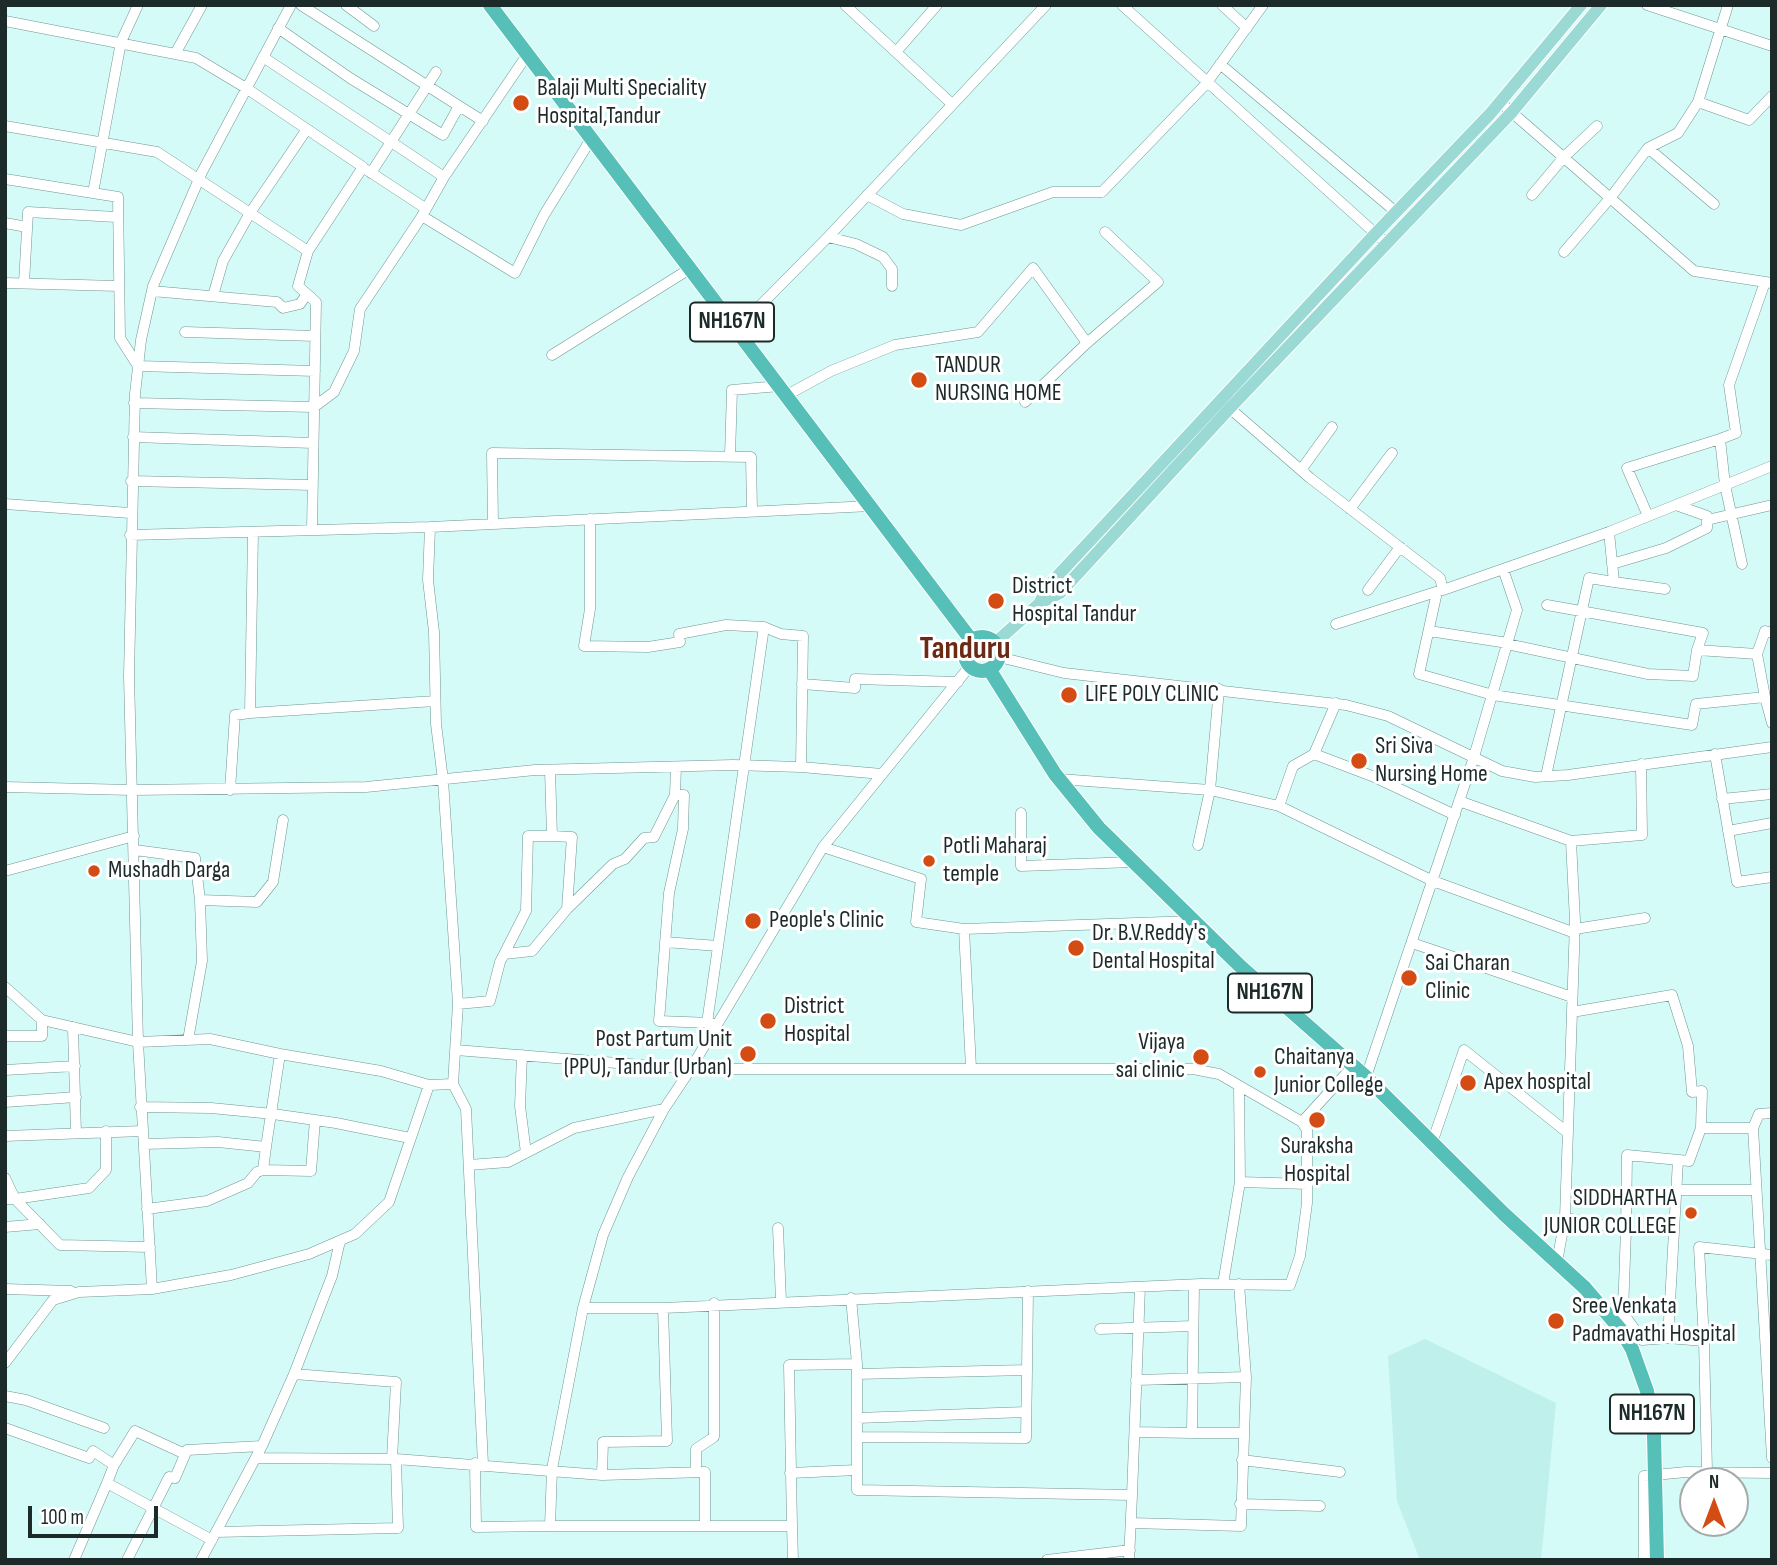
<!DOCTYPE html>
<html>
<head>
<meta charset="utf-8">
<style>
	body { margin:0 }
	#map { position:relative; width:1777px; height:1565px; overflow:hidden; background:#d4fbf7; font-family:"Sofia Sans Condensed",sans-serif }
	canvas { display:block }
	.frame { position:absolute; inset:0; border:7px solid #1c2b2a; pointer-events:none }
	.north { position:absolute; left:1679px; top:1467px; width:70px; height:70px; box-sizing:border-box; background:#fff; border:2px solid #a4aaaa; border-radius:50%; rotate:0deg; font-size:19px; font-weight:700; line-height:28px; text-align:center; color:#1c2b2a }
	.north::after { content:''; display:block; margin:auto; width:24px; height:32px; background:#d24c14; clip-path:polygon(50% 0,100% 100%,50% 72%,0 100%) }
	.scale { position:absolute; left:28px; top:1506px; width:130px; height:32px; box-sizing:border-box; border:4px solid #1c2b2a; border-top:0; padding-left:9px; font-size:21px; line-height:24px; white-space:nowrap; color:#1c2b2a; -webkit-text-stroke:5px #fff; paint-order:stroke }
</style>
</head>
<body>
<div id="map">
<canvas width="1777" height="1565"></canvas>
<div class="frame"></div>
<div class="north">N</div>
<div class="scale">100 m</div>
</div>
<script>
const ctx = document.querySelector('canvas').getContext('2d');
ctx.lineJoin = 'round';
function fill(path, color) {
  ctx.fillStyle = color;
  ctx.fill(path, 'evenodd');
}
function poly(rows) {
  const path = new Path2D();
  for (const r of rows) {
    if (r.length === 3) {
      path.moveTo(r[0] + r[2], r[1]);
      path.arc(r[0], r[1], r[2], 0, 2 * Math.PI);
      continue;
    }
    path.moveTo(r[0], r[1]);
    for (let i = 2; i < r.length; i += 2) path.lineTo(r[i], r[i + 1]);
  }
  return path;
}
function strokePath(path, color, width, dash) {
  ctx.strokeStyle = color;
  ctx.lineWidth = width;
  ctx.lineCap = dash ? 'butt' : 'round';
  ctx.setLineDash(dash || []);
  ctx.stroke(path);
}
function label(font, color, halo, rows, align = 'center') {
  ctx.font = font + ' "Sofia Sans Condensed",sans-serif';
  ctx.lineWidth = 6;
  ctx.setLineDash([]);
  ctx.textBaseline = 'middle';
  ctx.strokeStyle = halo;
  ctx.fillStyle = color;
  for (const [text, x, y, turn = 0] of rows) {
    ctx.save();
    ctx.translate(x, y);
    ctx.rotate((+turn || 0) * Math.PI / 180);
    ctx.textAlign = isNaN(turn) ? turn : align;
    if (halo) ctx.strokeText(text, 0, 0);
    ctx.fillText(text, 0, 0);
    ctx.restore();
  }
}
fill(poly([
	[1425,1339,1556,1403,1541,1560,1420,1560,1397,1501,1388,1356]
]), '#bff0eb');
const minor = poly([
	[301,5,459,106],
	[346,5,374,26],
	[845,5,952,104],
	[1122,5,1386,243],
	[1222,5,1247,28],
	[1647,5,1772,46],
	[5,21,196,58,246,88,363,167,308,251],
	[278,28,350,78,443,135,459,106,483,121],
	[896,52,937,5],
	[175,54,202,5],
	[263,57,444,177,422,216],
	[1220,64,1396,212],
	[1500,102,1694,271,1772,283],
	[1698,102,1728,5],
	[5,126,157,152,308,251,298,286,316,302,312,530],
	[1648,148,1678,133,1698,102,1749,120,1772,96],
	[367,170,425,208],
	[371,173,436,72],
	[444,177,527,55],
	[5,179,118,197,120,338,138,366,315,371],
	[93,193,121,42,138,5],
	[867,195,903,214,961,225,1053,192,1102,192,1206,84,1263,5],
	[1532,195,1564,157,1597,126],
	[5,223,27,227],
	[828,237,856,244,883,257,892,269,892,286],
	[1564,252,1611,197,1648,148,1714,204],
	[5,283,118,286],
	[24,283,28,212,116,217],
	[152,291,277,302,283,308,300,304,307,294],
	[213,296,223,261,250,213,307,129],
	[737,329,828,237,1046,5],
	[185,332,315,336],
	[1087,343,1158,282,1105,232],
	[552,355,691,268],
	[787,395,831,371,895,345,978,332,1033,268,1087,343,1025,402],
	[134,403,314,407,334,392,354,351,360,309,422,216,515,273,544,215,591,139],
	[1226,405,1310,478,1440,578,1443,590,1609,532,1772,466],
	[133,437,313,443],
	[730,456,732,390,780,386],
	[1301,470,1332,427],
	[131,481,313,485],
	[5,504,130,513],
	[1350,509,1392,453],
	[1648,516,1627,468,1720,439],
	[590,519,590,609,584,646,648,647,680,642,679,634,726,625,764,627],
	[1707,520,1772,505],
	[493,524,492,453,751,457,752,511],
	[130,535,430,527],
	[1612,564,1666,548,1707,528,1707,516,1676,505],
	[1742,564,1725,485,1720,439,1736,433,1729,385,1765,282],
	[1614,582,1665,589],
	[1368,590,1400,547],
	[1437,592,1419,674,1493,695,1692,725,1696,704,1765,697,1757,654,1765,631,1772,633],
	[1547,605,1703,633,1697,650],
	[1336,624,1442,590],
	[1429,631,1508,643],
	[1507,644,1648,674,1693,676,1697,650,1757,654],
	[999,657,1064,673,1346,705,1388,716,1502,771,1535,777,1568,775,1772,747],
	[802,684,855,688,855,679,958,682],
	[1219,689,1210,790,1279,806,1433,881,1575,933],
	[1765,697,1772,723],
	[1336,703,1314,754,1372,776,1455,815],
	[250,713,435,701],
	[1715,754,1737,882,1772,877],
	[1546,776,1589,578,1614,582,1609,532],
	[1059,779,1210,790,1198,845],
	[5,787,132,790,366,787,535,770,733,765,801,767,882,774],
	[230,790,235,715,250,713,253,532],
	[675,795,684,795,683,829,669,893,659,1021,711,1023],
	[1722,799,1772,794],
	[1459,801,1571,841],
	[1279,806,1293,766,1314,754],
	[1021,813,1021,866,1133,862],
	[1728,831,1772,823],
	[552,836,572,837,567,909],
	[823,847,921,879,916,922,964,929],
	[135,850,195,858,200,900],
	[5,871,134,836],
	[1575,929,1645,918],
	[665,942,718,946],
	[1412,943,1572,997],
	[504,954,532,951,567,909,613,864,625,859,644,838,654,837,675,795,676,767],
	[5,987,42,1020,138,1042,210,1039,280,1054,381,1071,429,1085,453,1084],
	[458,1004,490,1001,500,962,526,911,528,836,552,836,550,770],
	[707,1023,764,627,781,634,803,636,801,767],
	[73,1027,76,1133],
	[5,1036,42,1036,42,1020],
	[188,1040,202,961,200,900,257,902,273,882,283,820],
	[456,1050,691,1069,1193,1069,1219,1074,1302,1122,1307,1130,1307,1203,1300,1256,1290,1285,1201,1284,663,1308,583,1308],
	[522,1055,520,1106,526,1153],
	[971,1068,964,929,1194,921],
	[5,1070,75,1066],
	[1366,1077,1473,760,1517,610,1503,569],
	[1239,1086,1240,1182],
	[5,1102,76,1097],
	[140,1107,211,1108,273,1114,336,1123,410,1138],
	[1302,1122,1353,1066],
	[1701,1128,1753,1128,1772,1458],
	[1753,1128,1759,1114,1772,1113],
	[5,1136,143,1131],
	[1433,1140,1464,1050,1568,1133],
	[144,1144,218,1142,266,1147,280,1054],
	[266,1147,263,1170,311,1171,315,1120],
	[469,1165,508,1162,574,1128,664,1109],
	[5,1178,15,1199,89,1188,106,1170,106,1131],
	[1676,1190,1756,1190],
	[5,1199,15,1199,60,1245,150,1247],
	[147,1209,207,1201,248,1183,257,1172,263,1170],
	[1565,1218,1626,1229,1627,1155,1689,1161,1701,1128,1702,1091,1692,1092,1688,1046,1672,995,1572,1012],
	[5,1227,40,1224],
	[778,1228,781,1301],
	[1626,1229,1623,1313,1642,1340,1668,1338,1678,1160],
	[1557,1262,1565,1218,1572,1012,1575,921,1571,841,1642,835,1641,764],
	[1223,1284,1240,1182,1308,1184],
	[5,1289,71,1291],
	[152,1289,138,1042,129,676,135,394,141,340,153,286,202,172,291,5],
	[1100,1329,1193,1326],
	[1668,1338,1704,1341,1699,1247,1772,1255],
	[1704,1341,1707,1471],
	[5,1363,53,1300,79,1292,152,1289,231,1275,309,1254,355,1234,389,1202,429,1085],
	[857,1364,857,1490,1132,1495,1140,1287],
	[294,1374,396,1382,392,1459],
	[857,1374,1027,1370,1028,1291],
	[1136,1380,1246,1377],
	[5,1396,26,1400,104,1428],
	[857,1418,1026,1412],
	[5,1428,89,1458,93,1451,114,1465,107,1483],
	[1136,1432,1192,1433,1194,1285],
	[1192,1433,1243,1433],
	[857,1437,1026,1438,1027,1370],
	[256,1458,396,1459,602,1475,603,1442,667,1441,663,1308],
	[1242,1460,1340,1472],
	[475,1463,476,1527,550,1526,552,1469,583,1308,603,1235,628,1177,664,1109,690,1070,823,847,970,666],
	[483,1464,466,1109,453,1084,458,1004,443,780,436,724,434,632,428,580,430,527,871,506],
	[114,1465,135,1431,185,1454],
	[696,1472,696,1449,714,1437,714,1303],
	[790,1473,857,1470],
	[602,1475,705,1472,705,1526],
	[1240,1504,1320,1506],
	[1131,1523,1241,1526,1246,1377,1239,1284],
	[550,1526,792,1526,793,1560],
	[792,1526,789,1365,857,1364,851,1298],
	[216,1532,398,1528,396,1459],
	[74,1560,107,1483,212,1540],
	[127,1560,169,1477,175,1478,187,1450,262,1446],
	[201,1560,262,1446,294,1374,332,1276,340,1241],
	[1047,1560,1130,1550],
	[1129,1560,1132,1495],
	[1644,1560,1644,1476,1686,1472,1772,1473]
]);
const major = poly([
	[1040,602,1050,584,1375,234,1490,114,1581,5],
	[995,643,1040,603,1060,593,1230,408,1512,112,1601,5]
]);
const highway = poly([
	[490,5,972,641],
	[982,654,17],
	[989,669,1055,774,1099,828,1241,967,1366,1077,1504,1214,1585,1288]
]);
strokePath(minor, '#719692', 11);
strokePath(major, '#fff', 14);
strokePath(highway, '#fff', 16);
strokePath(minor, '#fff', 10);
strokePath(major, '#9ad9d4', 12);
strokePath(highway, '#56bfb7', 14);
const highwayBridge = poly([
	[1585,1288,1621,1330,1632,1349,1647,1391,1654,1435,1657,1560]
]);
strokePath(highwayBridge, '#fff', 16, []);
strokePath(highwayBridge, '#56bfb7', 14);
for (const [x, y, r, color] of [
	[521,103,9,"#d24c14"],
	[919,380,9,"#d24c14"],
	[996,601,9,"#d24c14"],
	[1069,695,9,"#d24c14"],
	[1359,761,9,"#d24c14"],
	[929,861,7,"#d24c14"],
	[94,871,7,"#d24c14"],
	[753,921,9,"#d24c14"],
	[1076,948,9,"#d24c14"],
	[1409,978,9,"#d24c14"],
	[768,1021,9,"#d24c14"],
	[748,1054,9,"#d24c14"],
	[1201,1057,9,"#d24c14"],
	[1260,1072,7,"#d24c14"],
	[1468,1083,9,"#d24c14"],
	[1317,1120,9,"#d24c14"],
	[1691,1213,7,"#d24c14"],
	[1556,1321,9,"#d24c14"]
]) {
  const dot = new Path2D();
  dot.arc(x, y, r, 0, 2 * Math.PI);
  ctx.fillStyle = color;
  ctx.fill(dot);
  strokePath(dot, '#fff', 2.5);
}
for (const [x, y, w] of [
	[732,322,84],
	[1270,993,84],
	[1652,1414,84]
]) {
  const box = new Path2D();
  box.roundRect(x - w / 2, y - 19.5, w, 39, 5);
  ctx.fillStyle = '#fff';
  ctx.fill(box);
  strokePath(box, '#1c2b2a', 2);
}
label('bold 23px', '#1c2b2a', null, [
	["NH167N",732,322],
	["NH167N",1270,993],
	["NH167N",1652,1414]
]);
label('24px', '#1c2b2a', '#fff', [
	["Balaji Multi Speciality",537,89],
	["Hospital,Tandur",537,117],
	["TANDUR",935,366],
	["NURSING HOME",935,394],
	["District",1012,587],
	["Hospital Tandur",1012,615],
	["LIFE POLY CLINIC",1085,695],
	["Sri Siva",1375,747],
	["Nursing Home",1375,775],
	["Potli Maharaj",943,847],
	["temple",943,875],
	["Mushadh Darga",108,871],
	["People's Clinic",769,921],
	["Dr. B.V.Reddy's",1092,934],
	["Dental Hospital",1092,962],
	["Sai Charan",1425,964],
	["Clinic",1425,992],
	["District",784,1007],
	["Hospital",784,1035],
	["Post Partum Unit",732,1040,"right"],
	["(PPU), Tandur (Urban)",732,1068,"right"],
	["Vijaya",1185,1043,"right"],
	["sai clinic",1185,1071,"right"],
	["Chaitanya",1274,1058],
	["Junior College",1274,1086],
	["Apex hospital",1484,1083],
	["Suraksha",1317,1147,"center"],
	["Hospital",1317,1175,"center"],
	["SIDDHARTHA",1677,1199,"right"],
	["JUNIOR COLLEGE",1677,1227,"right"],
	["Sree Venkata",1572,1307],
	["Padmavathi Hospital",1572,1335]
], 'left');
label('bold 32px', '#6b2a13', '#fff', [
	["Tanduru",965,650]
]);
</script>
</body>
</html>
